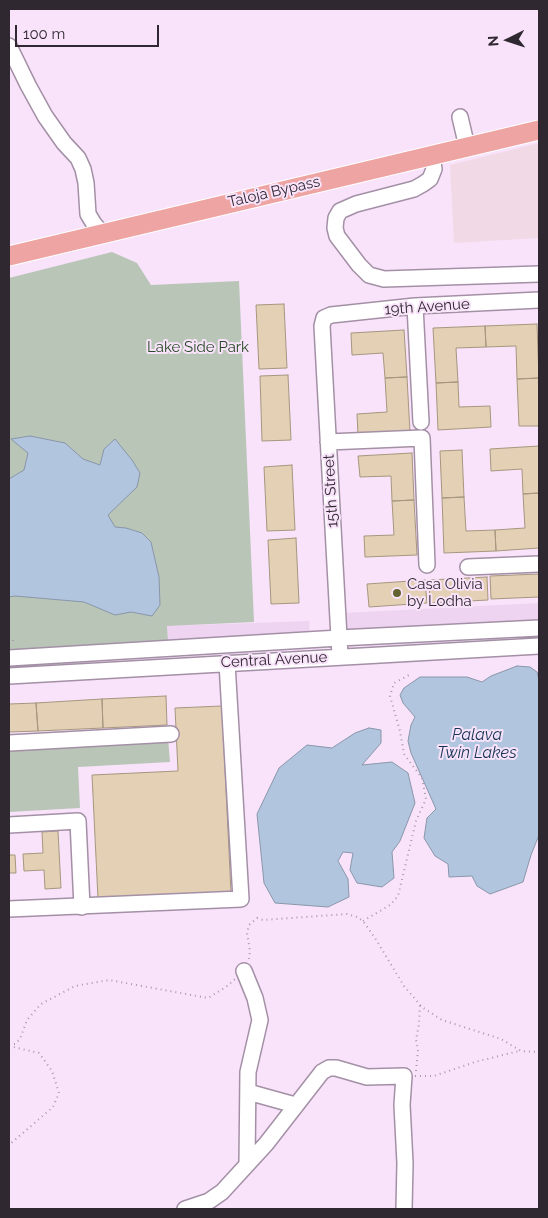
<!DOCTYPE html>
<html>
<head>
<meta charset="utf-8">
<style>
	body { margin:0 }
	#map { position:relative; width:548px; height:1218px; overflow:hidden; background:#f8e3fa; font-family:Raleway,sans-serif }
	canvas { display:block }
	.frame { position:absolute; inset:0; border:10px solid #302831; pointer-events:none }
	.north { position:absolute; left:483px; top:15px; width:50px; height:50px; -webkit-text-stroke:4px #f8e3fa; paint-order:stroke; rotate:266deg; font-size:14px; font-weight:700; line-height:20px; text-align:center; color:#302831 }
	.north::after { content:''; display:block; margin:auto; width:18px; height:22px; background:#302831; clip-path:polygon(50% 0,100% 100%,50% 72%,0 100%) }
	.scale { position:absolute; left:15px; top:25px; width:144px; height:22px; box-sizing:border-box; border:2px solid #302831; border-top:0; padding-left:6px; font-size:15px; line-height:18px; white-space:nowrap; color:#302831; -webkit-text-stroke:4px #f8e3fa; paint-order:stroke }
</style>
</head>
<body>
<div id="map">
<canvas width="548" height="1218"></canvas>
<div class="frame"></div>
<div class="north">N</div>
<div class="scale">100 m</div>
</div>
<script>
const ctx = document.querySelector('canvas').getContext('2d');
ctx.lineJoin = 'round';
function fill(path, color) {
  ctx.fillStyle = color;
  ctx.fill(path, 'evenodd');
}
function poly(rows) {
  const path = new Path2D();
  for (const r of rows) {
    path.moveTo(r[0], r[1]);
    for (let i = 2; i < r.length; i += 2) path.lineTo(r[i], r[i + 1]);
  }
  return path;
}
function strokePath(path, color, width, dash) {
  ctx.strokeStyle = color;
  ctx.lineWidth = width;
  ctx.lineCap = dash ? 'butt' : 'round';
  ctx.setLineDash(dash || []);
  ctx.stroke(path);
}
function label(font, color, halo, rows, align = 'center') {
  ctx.font = font + ' Raleway,sans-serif';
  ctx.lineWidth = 4;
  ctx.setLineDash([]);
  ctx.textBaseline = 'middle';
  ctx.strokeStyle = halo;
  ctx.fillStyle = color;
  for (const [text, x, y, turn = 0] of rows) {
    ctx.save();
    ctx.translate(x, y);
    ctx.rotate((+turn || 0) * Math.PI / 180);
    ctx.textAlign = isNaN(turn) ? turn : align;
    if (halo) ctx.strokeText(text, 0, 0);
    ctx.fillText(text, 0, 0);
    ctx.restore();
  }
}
fill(poly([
	[539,603,539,624,344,635,343,613],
	[309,621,310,636,168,642,167,626]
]), '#eed4f1');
fill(poly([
	[539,143,539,238,454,243,450,165]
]), '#f1d9e5');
fill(poly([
	[112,252,137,263,151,285,239,281,254,622,167,626,168,642,9,651,9,278],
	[168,738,170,762,78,767,80,808,9,812,9,746]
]), '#b8c5b7');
const water = poly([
	[30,436,65,443,83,459,100,465,104,449,115,439,132,460,140,473,137,487,108,515,115,527,126,528,142,533,151,542,159,577,160,605,152,616,131,612,115,615,84,602,15,596,9,597,9,479,24,470,28,453,11,439,30,436],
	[517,666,530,667,537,672,539,680,539,835,531,855,523,882,490,894,477,886,472,876,449,877,448,864,435,856,424,838,427,818,436,809,411,753,408,741,411,725,415,717,403,703,400,695,404,688,420,677,467,677,482,682,491,676,517,666],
	[369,728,381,730,381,743,362,765,392,762,408,773,415,803,400,841,392,852,394,878,382,887,357,883,350,870,353,853,343,852,338,861,348,879,349,897,328,907,275,903,264,883,257,814,279,768,307,745,332,748,355,733,369,728]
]);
fill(water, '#b1c5de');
strokePath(water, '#8a96aa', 1);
const building = poly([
	[284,304,287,368,259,369,256,305,284,304],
	[537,324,539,378,517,379,516,346,486,347,485,326,537,324],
	[485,326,486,347,456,348,458,382,436,383,433,328,485,326],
	[404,330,407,377,385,378,383,353,352,355,351,333,404,330],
	[288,375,291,440,262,441,260,376,288,375],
	[407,377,410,432,358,435,357,414,387,412,385,378,407,377],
	[539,378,539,426,519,426,517,379,539,378],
	[458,382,459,407,490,406,491,427,438,430,436,383,458,382],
	[539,446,539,493,523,494,522,469,491,471,490,449,539,446],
	[462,450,464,497,442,498,440,451,462,450],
	[412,453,414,500,392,501,391,476,360,477,358,456,412,453],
	[292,465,295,530,267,531,264,467,292,465],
	[539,493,539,548,496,551,495,530,525,528,523,494,539,493],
	[464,497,466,531,495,530,496,551,444,553,442,498,464,497],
	[414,500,417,555,365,557,364,536,394,535,392,501,414,500],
	[296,538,299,603,271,604,268,540,296,538],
	[539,574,539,597,491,599,490,576,539,574],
	[487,577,488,600,430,603,429,580,487,577],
	[425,580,427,603,369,607,367,584,425,580],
	[166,696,167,725,103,728,102,699,166,696],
	[102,699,103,728,38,731,36,703,102,699],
	[36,703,38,731,9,732,9,704,36,703],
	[222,706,231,893,98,899,92,775,178,771,175,708,222,706],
	[58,831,61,888,45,889,44,870,24,871,23,854,43,853,42,832,58,831],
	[9,855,15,855,16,873,9,873,9,855]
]);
fill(building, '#e3d0b5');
strokePath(building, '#a6967e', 1);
const minor = poly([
	[9,46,28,85,45,116,64,143,78,158,83,169,86,183,88,214,94,224,102,233],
	[460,117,467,147],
	[432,155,434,169,430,179,423,184,414,189,356,204,340,211,336,218,335,228,337,236,359,265,369,275,384,279,539,274],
	[415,306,421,422],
	[328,442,422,438,427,565],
	[468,567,539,564],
	[340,656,322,326,324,318,331,315,415,306,539,300],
	[9,658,339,638,539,628],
	[9,676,539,646],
	[9,743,171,734],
	[9,825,78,821,82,907],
	[9,909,241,899,227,663],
	[244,971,255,998,260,1020,248,1072,247,1164],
	[248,1092,295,1105],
	[185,1209,209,1201,222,1192,266,1144,322,1072,329,1068,336,1068,367,1077,404,1076,402,1105,405,1163,404,1209]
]);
const major = poly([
	[9,256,539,130]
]);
strokePath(minor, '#a490a6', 18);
strokePath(major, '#fff', 21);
strokePath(poly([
	[9,640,13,639,13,645],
	[363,921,390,905,398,896,416,821,426,799,422,778,404,754,400,731,390,696,394,683,411,674],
	[249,959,250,951,247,933,249,925,257,918,263,920,347,914,357,917,363,921,375,938,404,986,422,1007,442,1020,501,1039,521,1051,539,1052],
	[9,1044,15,1044,20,1039,27,1020,41,1004,75,986,109,980,208,998,226,987,235,979],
	[9,1046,39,1053,52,1071,59,1093,53,1107,9,1145],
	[416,1071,418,1050,416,1040,419,1024,420,1004],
	[415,1076,434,1076,475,1062,519,1051]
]), '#a999aa', 2, [1, 4]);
strokePath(minor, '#fff', 15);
strokePath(major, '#eea4a2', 19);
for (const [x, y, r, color] of [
	[397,593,5,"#64622f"]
]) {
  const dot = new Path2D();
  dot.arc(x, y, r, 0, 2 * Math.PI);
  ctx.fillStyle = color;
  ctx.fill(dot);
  strokePath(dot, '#f8e3fa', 2);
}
label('15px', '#302831', '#f8e3fa', [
	["Taloja Bypass",274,192,-13],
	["19th Avenue",427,307,-4],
	["15th Street",331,491,-93],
	["Central Avenue",274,660,-3]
]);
label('15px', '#274a26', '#f8e3fa', [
	["Lake Side Park",198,347]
]);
label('15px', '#302831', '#f8e3fa', [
	["Casa Olivia",407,584],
	["by Lodha",407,601]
], 'left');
label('italic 16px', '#163356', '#f8e3fa', [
	["Palava",477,735],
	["Twin Lakes",477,753]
]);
</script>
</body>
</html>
